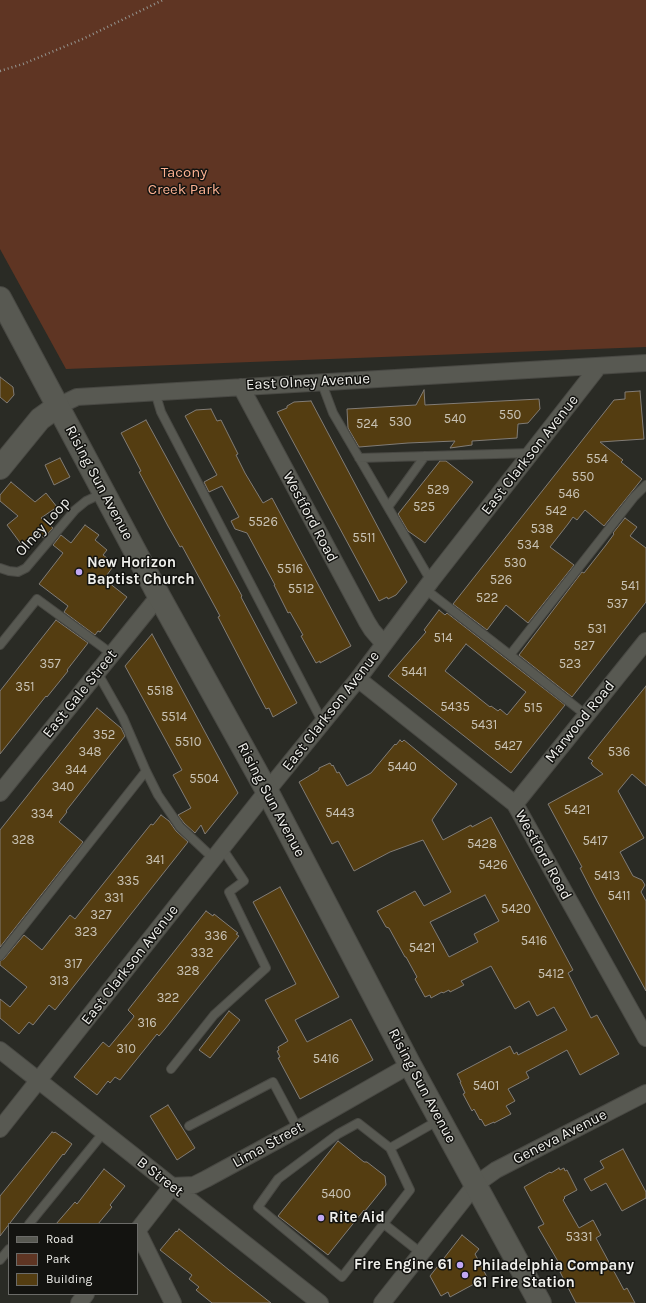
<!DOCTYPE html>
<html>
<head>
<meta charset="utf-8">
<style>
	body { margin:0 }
	#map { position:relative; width:646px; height:1303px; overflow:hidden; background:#2a2b25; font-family:Karla,sans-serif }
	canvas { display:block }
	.legend { position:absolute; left:8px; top:1223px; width:130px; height:72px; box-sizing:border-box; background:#131310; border:1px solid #6b6b68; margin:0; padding:5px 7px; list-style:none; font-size:12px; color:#efefeb }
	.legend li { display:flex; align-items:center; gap:8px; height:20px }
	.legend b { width:20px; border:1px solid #6b6b68 }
</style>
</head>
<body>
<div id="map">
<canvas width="646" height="1303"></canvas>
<ul class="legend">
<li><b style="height:5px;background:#585952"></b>Road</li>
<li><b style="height:11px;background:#5f3523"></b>Park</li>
<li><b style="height:11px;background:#543d11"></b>Building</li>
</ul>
</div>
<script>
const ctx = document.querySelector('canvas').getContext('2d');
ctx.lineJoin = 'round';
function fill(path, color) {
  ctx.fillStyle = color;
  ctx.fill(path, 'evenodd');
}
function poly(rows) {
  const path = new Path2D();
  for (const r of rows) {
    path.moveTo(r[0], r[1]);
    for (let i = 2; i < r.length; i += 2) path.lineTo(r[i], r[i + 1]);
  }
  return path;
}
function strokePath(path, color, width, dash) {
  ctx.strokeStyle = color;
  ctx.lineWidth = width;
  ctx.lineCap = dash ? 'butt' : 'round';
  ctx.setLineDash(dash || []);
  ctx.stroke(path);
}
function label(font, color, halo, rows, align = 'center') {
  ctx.font = font + ' Karla,sans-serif';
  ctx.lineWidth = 3;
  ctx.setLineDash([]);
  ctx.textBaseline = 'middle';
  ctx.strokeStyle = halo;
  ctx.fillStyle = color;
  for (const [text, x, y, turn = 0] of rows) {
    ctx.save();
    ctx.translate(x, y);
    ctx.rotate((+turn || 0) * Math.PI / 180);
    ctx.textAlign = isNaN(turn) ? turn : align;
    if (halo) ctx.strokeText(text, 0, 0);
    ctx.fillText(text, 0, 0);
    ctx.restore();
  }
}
fill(poly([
	[0,0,646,0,646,347,66,369,0,249]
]), '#5f3523');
const building = poly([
	[0,377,13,387,14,395,7,403,0,397,0,377],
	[424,390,425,405,539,399,540,409,528,423,518,424,517,438,472,441,472,445,450,448,455,441,408,443,359,447,348,428,347,409,416,405,424,390],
	[640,391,644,439,600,442,623,460,621,462,642,479,604,526,585,510,577,520,573,517,568,524,550,547,574,565,528,623,506,605,487,630,453,604,614,400,625,399,625,392,640,391],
	[311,401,407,582,396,595,388,599,387,597,379,601,277,412,287,408,287,406,294,402,311,401],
	[211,409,217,421,221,420,238,454,236,455,245,473,263,503,272,498,351,646,320,663,320,661,316,663,301,636,303,635,290,612,288,613,274,585,275,585,247,533,235,529,231,521,239,517,222,486,209,492,204,482,217,475,185,416,196,410,211,409],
	[146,420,242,596,241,597,297,703,273,717,269,708,266,709,257,692,218,617,220,616,182,546,180,547,168,526,139,472,141,471,121,433,146,420],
	[60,458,70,477,54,485,45,465,60,458],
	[440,461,446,461,473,482,425,543,408,531,398,514,440,461],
	[11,482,35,502,46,493,57,507,41,518,53,528,44,538,36,532,24,548,7,525,18,516,0,501,0,495,11,482],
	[625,518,637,527,630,536,646,548,646,602,572,697,519,655,582,572,584,573,606,545,614,534,613,533,625,518],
	[85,525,99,535,95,540,107,550,103,555,115,564,104,579,127,597,100,632,98,631,95,635,64,612,68,606,39,584,63,553,53,545,61,535,71,543,85,525],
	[439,610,445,615,447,613,565,705,511,773,388,676,426,632,424,630,439,610],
	[466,644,526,692,507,715,500,709,498,711,491,706,490,707,445,671,466,644],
	[56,620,88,643,67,670,68,671,47,697,46,696,0,754,0,691,56,620],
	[152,634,238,793,205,834,201,825,195,833,184,823,178,815,191,808,173,775,182,770,125,666,152,634],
	[646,686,646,786,632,774,618,791,644,838,620,852,633,876,642,880,645,885,641,892,646,901,646,991,595,897,580,868,582,867,548,804,603,774,593,766,591,763,593,761,588,758,646,686],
	[97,708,121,728,125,736,66,811,67,812,59,822,83,842,0,947,0,830,97,708],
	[400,740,402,742,404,740,457,784,432,820,443,840,471,825,472,827,491,817,573,970,568,973,591,1018,597,1015,619,1054,580,1075,567,1050,526,1072,529,1078,508,1089,515,1101,506,1106,511,1114,494,1123,494,1122,485,1126,481,1119,480,1120,474,1109,472,1111,463,1094,465,1093,460,1082,461,1082,457,1074,510,1046,514,1054,517,1052,518,1055,567,1030,554,1007,537,1016,529,1001,515,1009,491,966,461,981,464,985,450,992,449,990,443,993,442,992,431,998,430,995,425,997,415,979,417,977,406,957,405,957,389,928,386,927,377,911,415,891,424,906,451,892,423,840,390,852,354,871,338,841,332,844,299,782,319,770,319,768,330,763,332,766,333,765,337,773,339,772,347,786,371,773,395,744,396,745,400,740],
	[485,895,499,921,474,934,478,942,449,957,430,922,485,895],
	[161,815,169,821,176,831,188,842,55,1010,49,1005,33,1025,29,1022,19,1034,0,1018,0,999,10,1007,27,987,0,965,0,961,4,959,24,935,42,950,70,915,75,919,151,824,153,825,161,815],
	[280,887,339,997,295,1020,307,1042,351,1019,373,1060,300,1099,278,1058,280,1057,277,1051,279,1050,278,1047,288,1041,265,1000,296,984,253,902,280,887],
	[206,911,213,916,214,914,238,933,236,934,239,936,165,1029,159,1036,157,1034,120,1080,115,1077,110,1083,108,1081,97,1095,74,1077,103,1042,109,1047,133,1018,134,1016,128,1010,206,911],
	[229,1011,240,1020,210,1058,199,1050,229,1011],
	[168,1105,195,1148,177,1160,150,1116,168,1105],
	[52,1132,54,1133,55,1132,72,1144,64,1155,63,1154,0,1236,0,1196,52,1132],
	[338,1141,364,1162,367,1162,385,1176,386,1185,365,1211,364,1210,328,1255,278,1216,338,1141],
	[623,1149,646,1192,646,1198,622,1211,606,1183,591,1191,584,1179,604,1168,600,1161,623,1149],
	[559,1168,560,1170,564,1168,565,1171,567,1170,577,1190,564,1197,565,1198,563,1200,579,1228,593,1220,601,1235,596,1238,624,1290,627,1288,635,1303,576,1303,560,1272,563,1270,538,1227,544,1224,524,1187,550,1172,551,1173,559,1168],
	[104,1169,125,1186,110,1205,112,1207,98,1224,56,1224,75,1202,77,1204,104,1169],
	[179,1229,229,1270,271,1303,212,1303,196,1290,199,1287,189,1279,192,1275,160,1250,176,1231,177,1232,179,1229],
	[462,1235,479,1249,475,1254,487,1277,450,1297,448,1292,441,1296,430,1276,462,1235]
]);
fill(building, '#543d11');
strokePath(building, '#817c76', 1);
const lane = poly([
	[321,381,333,413,431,581],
	[155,392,161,412,323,723],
	[359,458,530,453],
	[388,507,425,456],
	[0,568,9,571,18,572,26,568,75,510,86,501,103,493],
	[425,589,510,655,586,715],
	[0,645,37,599,112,654],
	[510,655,634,497,646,485],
	[97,672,123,718,146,771,158,795,180,827,214,859],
	[0,956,146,771],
	[171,1069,214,1015,266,968,229,892,244,881,222,848],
	[358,1123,390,1148,410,1190,342,1277,258,1207,278,1179,338,1134,358,1123],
	[189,1126,273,1082,298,1129],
	[390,1148,439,1120],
	[29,1224,104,1132],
	[384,1224,421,1253],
	[0,1260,9,1249]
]);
const street = poly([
	[241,387,367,622,372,630,384,644],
	[58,406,77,397,646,363],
	[358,679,515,804,646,1038],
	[0,793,159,596],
	[515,804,646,641],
	[0,1050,320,1303],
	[0,1129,267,791,358,679,431,581,599,366],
	[137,1230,173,1303],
	[137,1231,172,1186,194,1185,206,1179,298,1129,410,1065],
	[79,1303,86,1294],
	[382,1303,475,1185,496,1170,646,1093]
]);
const secondary = poly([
	[0,298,159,596,267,791,410,1065,540,1303],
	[0,468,40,419,58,406]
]);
strokePath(lane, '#484843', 10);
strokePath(street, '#484843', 18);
strokePath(secondary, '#484843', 24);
strokePath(poly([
	[0,71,23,64,85,38,163,0]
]), '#959590', 2.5, [1, 3]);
strokePath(lane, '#585952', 8);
strokePath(street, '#585952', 16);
strokePath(secondary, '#585952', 22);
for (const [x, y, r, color] of [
	[79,572,4,"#c1a8f3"],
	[321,1218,4,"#c1a8f3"],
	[460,1265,4,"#c1a8f3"],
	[465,1275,4,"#c1a8f3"]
]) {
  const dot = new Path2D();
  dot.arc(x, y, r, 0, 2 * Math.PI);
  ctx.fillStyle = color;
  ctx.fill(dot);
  strokePath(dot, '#131310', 1.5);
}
label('13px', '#c8c2b4', null, [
	["550",510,415],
	["540",455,419],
	["530",400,422],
	["524",367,424],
	["554",597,459],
	["550",583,477],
	["529",438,490],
	["546",569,494],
	["525",424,507],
	["542",556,511],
	["5526",263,522],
	["538",542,529],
	["5511",364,538],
	["534",528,545],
	["530",515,563],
	["5516",290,569],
	["526",501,580],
	["541",630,586],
	["5512",301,589],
	["522",487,598],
	["537",617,604],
	["531",597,629],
	["514",443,638],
	["527",584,646],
	["357",50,664],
	["523",570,664],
	["5441",414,672],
	["351",25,687],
	["5518",160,691],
	["5435",455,707],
	["515",533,708],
	["5514",174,717],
	["5431",484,725],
	["352",104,735],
	["5510",188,742],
	["5427",508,746],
	["348",90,752],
	["536",619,752],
	["5440",402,767],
	["344",76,770],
	["5504",204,779],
	["340",63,787],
	["5421",577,810],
	["5443",340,813],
	["334",42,814],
	["328",23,840],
	["5417",595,841],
	["5428",482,844],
	["341",155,860],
	["5426",493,865],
	["5413",607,876],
	["335",128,881],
	["5411",619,896],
	["331",114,898],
	["5420",516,909],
	["327",101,915],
	["323",86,932],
	["336",216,936],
	["5416",534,941],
	["5421",422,948],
	["332",202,953],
	["317",73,964],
	["328",188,971],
	["5412",551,974],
	["313",59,981],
	["322",168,998],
	["316",147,1023],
	["310",126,1049],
	["5416",326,1059],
	["5401",486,1086],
	["5400",336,1194],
	["5331",579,1237]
]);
label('15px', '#fbb192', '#131310', [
	["Tacony",184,173],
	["Creek Park",184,190]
]);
label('15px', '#efefeb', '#131310', [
	["East Olney Avenue",308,382,-3],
	["East Clarkson Avenue",530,455,-52],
	["Rising Sun Avenue",99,483,62],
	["Westford Road",310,517,62],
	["Olney Loop",43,527,-48],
	["East Gale Street",80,694,-51],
	["East Clarkson Avenue",331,711,-52],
	["Marwood Road",580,722,-51],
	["Rising Sun Avenue",271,800,62],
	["Westford Road",543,855,61],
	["East Clarkson Avenue",130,965,-52],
	["Rising Sun Avenue",422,1086,62],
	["Geneva Avenue",560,1137,-27],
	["Lima Street",268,1145,-29],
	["B Street",160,1177,38]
]);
label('bold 15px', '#efefeb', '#131310', [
	["New Horizon",87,563],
	["Baptist Church",87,580],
	["Rite Aid",329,1218],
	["Fire Engine 61",452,1265,"right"],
	["Philadelphia Company",473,1266],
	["61 Fire Station",473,1283]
], 'left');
</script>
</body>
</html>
